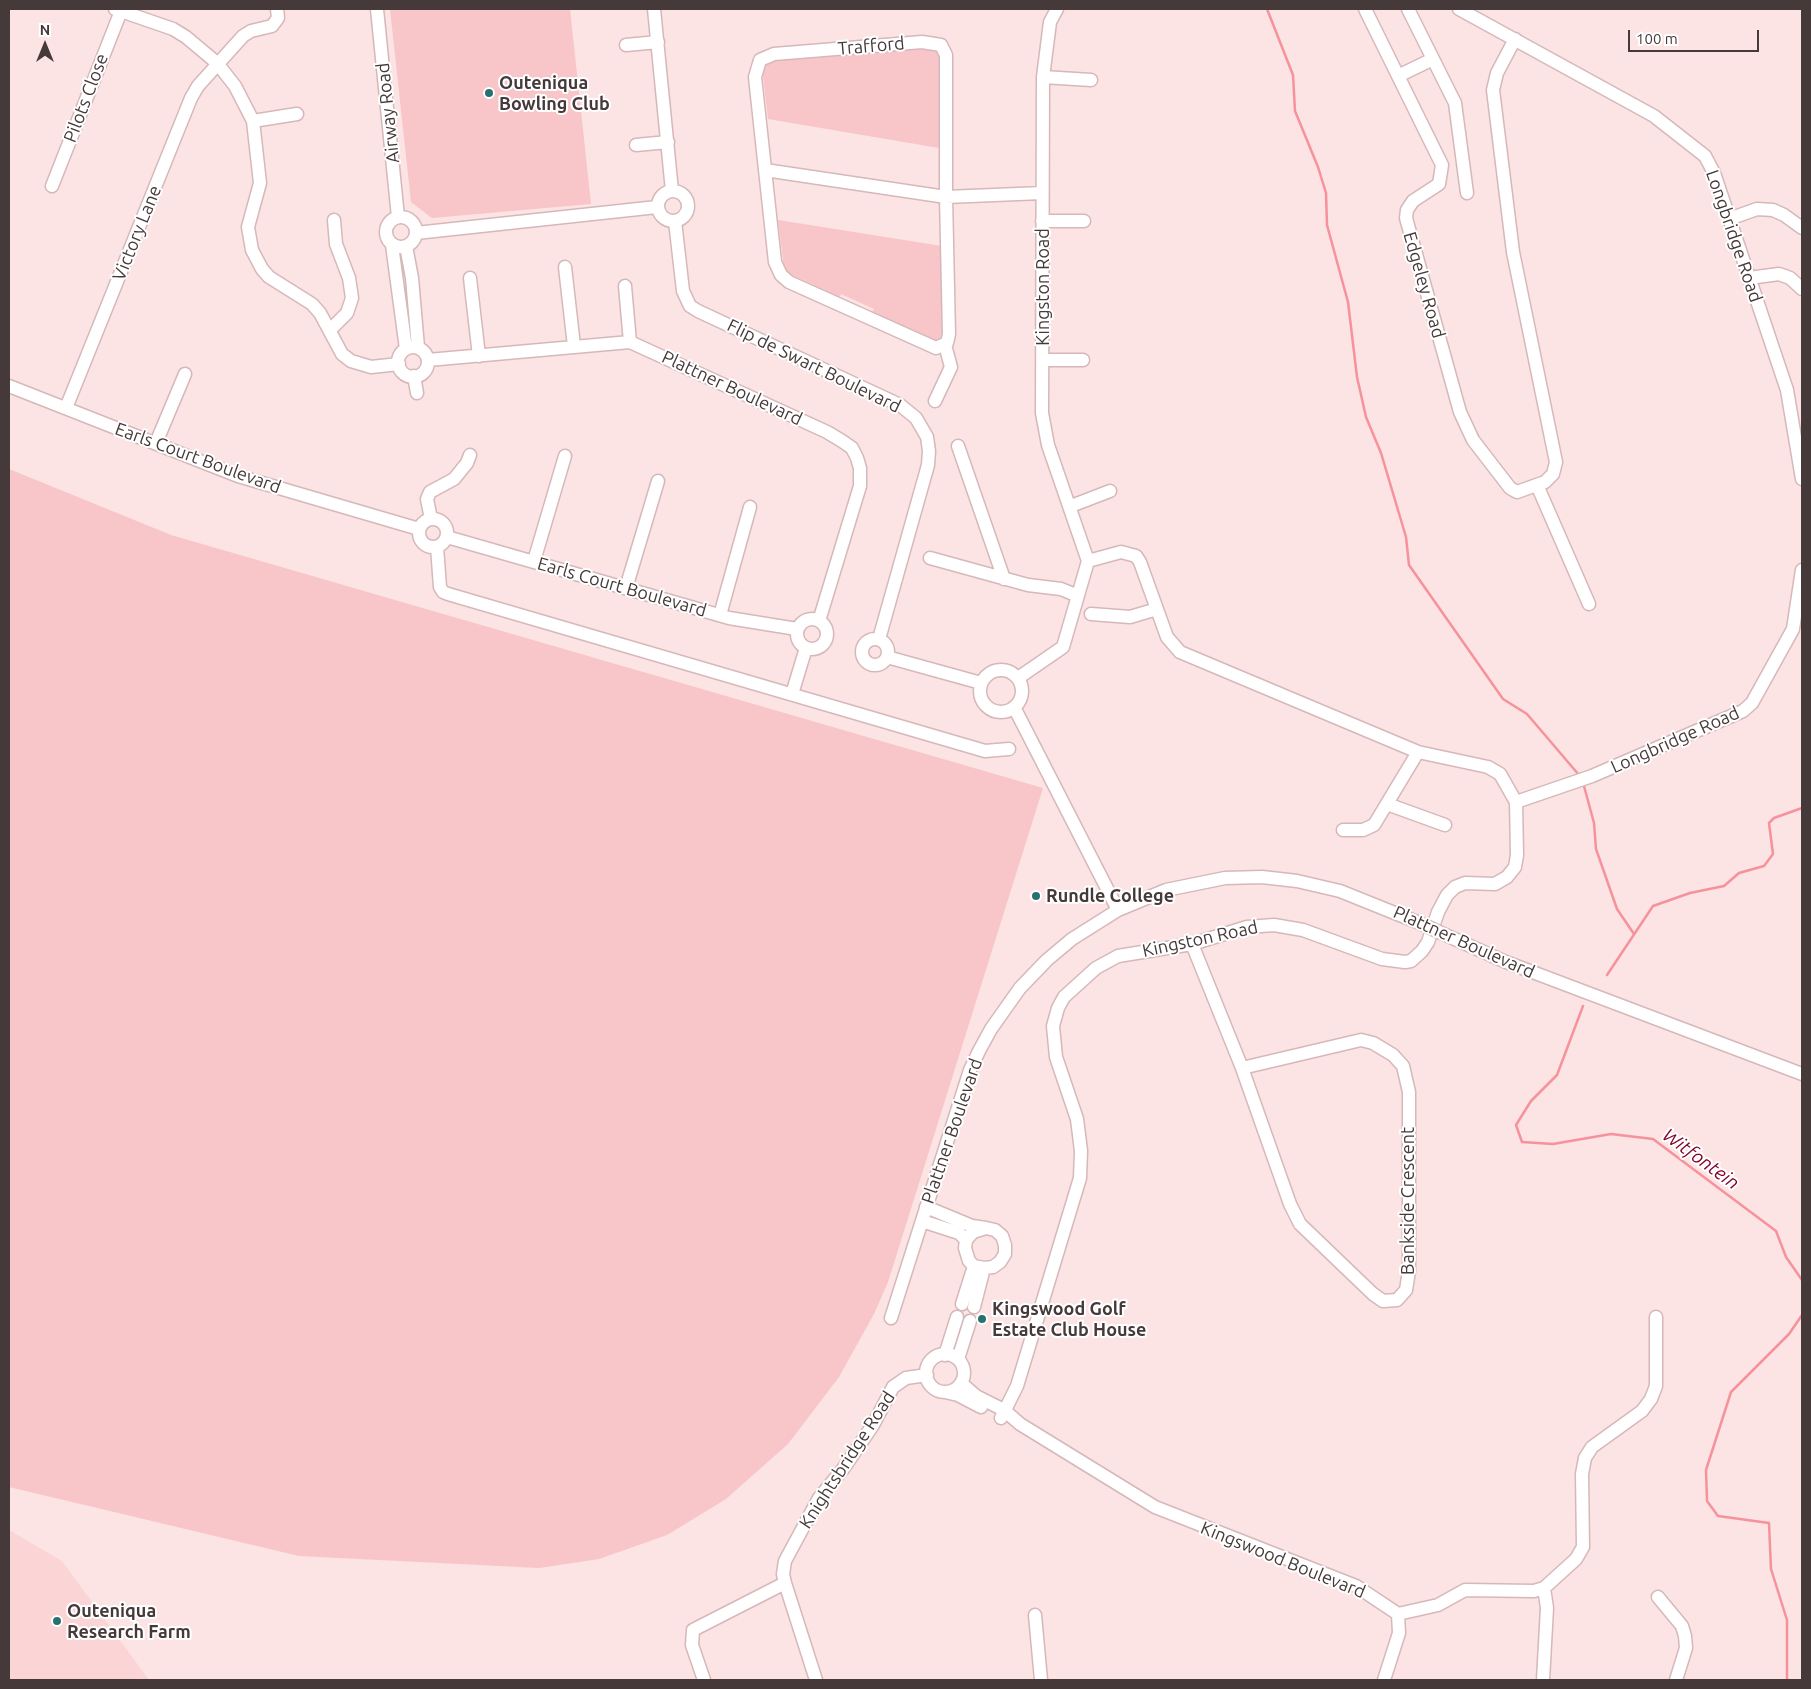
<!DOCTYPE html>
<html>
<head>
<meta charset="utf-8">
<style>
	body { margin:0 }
	#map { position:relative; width:1811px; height:1689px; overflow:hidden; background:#fce3e4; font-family:Ubuntu,sans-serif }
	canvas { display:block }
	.frame { position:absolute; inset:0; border:10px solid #45393a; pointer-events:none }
	.north { position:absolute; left:20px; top:20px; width:50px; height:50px; -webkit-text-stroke:4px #fff; paint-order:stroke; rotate:0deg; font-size:14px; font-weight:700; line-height:20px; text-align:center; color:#45393a }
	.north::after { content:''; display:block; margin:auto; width:18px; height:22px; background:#45393a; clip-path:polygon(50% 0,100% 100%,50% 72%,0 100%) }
	.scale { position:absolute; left:1628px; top:30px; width:131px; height:22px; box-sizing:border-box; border:2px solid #45393a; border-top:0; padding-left:6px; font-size:15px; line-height:18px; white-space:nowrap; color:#45393a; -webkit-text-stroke:4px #fff; paint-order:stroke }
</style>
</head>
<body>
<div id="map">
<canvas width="1811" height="1689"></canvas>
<div class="frame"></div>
<div class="north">N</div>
<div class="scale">100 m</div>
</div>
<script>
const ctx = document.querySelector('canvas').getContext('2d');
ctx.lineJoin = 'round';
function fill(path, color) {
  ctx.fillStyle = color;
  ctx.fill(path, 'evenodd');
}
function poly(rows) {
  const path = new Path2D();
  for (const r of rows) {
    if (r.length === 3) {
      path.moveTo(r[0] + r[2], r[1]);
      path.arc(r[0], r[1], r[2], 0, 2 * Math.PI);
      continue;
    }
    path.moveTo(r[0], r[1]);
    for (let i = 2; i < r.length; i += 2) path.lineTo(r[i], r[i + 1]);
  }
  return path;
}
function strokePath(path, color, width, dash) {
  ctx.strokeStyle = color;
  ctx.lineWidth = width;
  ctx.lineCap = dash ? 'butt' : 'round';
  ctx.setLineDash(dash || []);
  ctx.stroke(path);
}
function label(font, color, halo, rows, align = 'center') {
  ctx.font = font + ' Ubuntu,sans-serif';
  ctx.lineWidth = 4;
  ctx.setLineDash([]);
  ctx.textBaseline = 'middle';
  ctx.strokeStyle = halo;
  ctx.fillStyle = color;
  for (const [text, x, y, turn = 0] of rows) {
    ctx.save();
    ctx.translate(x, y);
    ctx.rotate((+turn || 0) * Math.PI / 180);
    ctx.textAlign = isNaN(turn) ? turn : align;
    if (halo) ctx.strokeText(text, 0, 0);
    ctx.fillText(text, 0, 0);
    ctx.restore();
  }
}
fill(poly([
	[9,1530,62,1561,149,1680,9,1680]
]), '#fbd4d6');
fill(poly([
	[390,9,570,9,591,204,432,218,411,202],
	[926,46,939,51,941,61,939,148,768,119,763,76,763,69,768,64,776,60,835,52],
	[778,220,942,246,944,334,936,342,872,313,874,309,841,294,840,297,790,274,784,267],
	[9,469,171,535,1043,788,888,1282,874,1314,839,1377,788,1444,726,1499,667,1535,599,1559,539,1568,299,1556,9,1487]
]), '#f8c5c8');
strokePath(poly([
	[1267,9,1293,75,1295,111,1318,167,1326,193,1327,225,1348,302,1357,377,1366,417,1381,453,1406,537,1409,565,1503,699,1527,714,1579,775],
	[1584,786,1594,823,1596,849,1617,909,1634,934],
	[1607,975,1653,906,1690,893,1724,886,1739,873,1764,866,1773,854,1769,823,1774,818,1802,808],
	[1583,1006,1557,1075,1531,1101,1516,1125,1522,1142,1553,1144,1611,1134,1653,1139,1776,1231,1786,1257,1802,1280],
	[1787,1680,1787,1620,1771,1569,1769,1523,1718,1516,1707,1501,1706,1470,1731,1392,1789,1334,1802,1315]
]), '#f6929b', 2.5);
const minor = poly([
	[115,9,173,29,186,37,217,63,235,86,253,121,260,183,248,227,252,250,262,269,269,277,312,304,320,313,342,354,351,361,371,367,399,364],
	[377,9,398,217],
	[654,9,672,191],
	[1365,9,1442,165,1439,184,1413,201,1407,210,1406,218,1460,412,1473,440,1510,488,1517,492,1545,482,1553,474,1556,462,1513,252,1493,90,1497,73,1515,39],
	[1408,9,1455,103,1467,193],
	[1459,9,1654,116,1705,156,1714,173,1787,390,1802,479],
	[922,42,941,45,946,55,946,197,949,334,947,343,936,348,789,282,781,275,775,262,755,77,760,60,774,54,922,42],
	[626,45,658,42],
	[1398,76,1433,59],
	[1043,77,1091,80],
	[253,121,297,114],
	[636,145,668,142],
	[765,170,946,197,1042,193],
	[52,186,121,11],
	[673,206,15],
	[401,232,15],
	[1729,219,1757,209,1773,210,1784,215,1802,228],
	[675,221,683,291,690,306,698,311,900,405,916,418,927,437,929,451,928,465,879,639],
	[1042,221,1084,221],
	[416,233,657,207],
	[392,245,406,349],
	[406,246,412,278,418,347],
	[565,267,574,346],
	[470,278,479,356],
	[1749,278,1779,274,1790,278,1802,289],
	[625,286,630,342],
	[330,330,347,313,352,298,349,278,336,244,334,220],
	[413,362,15],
	[428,360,630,342,827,432,842,441,852,448,857,458,860,468,860,486,819,621],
	[1043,360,1083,360],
	[414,376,417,393],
	[9,386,238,476,419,529],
	[935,401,951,367,945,345],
	[66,408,191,98,198,86,243,36,251,31,272,26,278,18,277,9],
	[156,443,185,374],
	[958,446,1004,579],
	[1537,485,1589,604],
	[1071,506,1110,491],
	[433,533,14],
	[431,519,427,499,430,492,454,479,467,463,470,455],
	[447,537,729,618,797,629],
	[437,547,440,587,443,592,448,594,985,751,1009,749],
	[930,558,1028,585,1061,589,1078,596],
	[534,561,565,456],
	[626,588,658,481],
	[1091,614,1130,617,1157,609],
	[720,615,750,507],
	[812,634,15],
	[875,652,13],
	[887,657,981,683],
	[1001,691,21],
	[1018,678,1063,647,1088,561,1048,445,1042,413,1043,77,1050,22,1057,9],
	[792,694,806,648],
	[1014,707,1118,910],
	[1516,802,1592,776,1743,711,1752,703,1793,629,1802,570],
	[1387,804,1445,825],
	[1343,830,1363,830,1374,825,1418,752],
	[1439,932,1506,962,1802,1074],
	[1192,944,1242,1068,1290,1204,1300,1224,1373,1294,1383,1301,1397,1300,1406,1290,1409,1271,1409,1092,1403,1066,1393,1055,1373,1043,1361,1040,1242,1068],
	[926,1207,972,1226,986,1228,995,1230,1002,1236,1005,1245,1005,1254,1000,1262,993,1267,984,1268,974,1266,969,1261,965,1248,966,1240,973,1232,986,1228],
	[922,1221,959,1233,966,1240],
	[962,1304,974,1266],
	[974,1307,984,1268],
	[891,1318,970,1070,979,1051,991,1029,1020,988,1047,960,1072,939,1118,910,1166,890,1225,878,1262,877,1297,881,1340,891,1422,924],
	[945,1373,19],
	[945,1355,957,1317],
	[958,1359,970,1321],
	[961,1383,976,1396,1004,1410,1020,1424,1155,1507,1356,1586,1398,1614,1438,1605,1465,1590,1534,1591,1544,1588,1576,1559,1583,1547,1582,1474,1585,1458,1592,1447,1642,1411,1651,1399,1656,1386,1656,1317],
	[945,1392,958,1395,981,1407],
	[1001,1418,1017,1386,1080,1178,1081,1151,1077,1119,1056,1057,1053,1026,1058,1008,1064,997,1096,968,1118,956,1192,944,1247,927,1274,925,1303,930,1382,959,1405,962,1411,961,1422,951,1428,942,1438,912,1447,895,1455,887,1465,883,1495,884,1507,877,1515,867,1517,855,1516,802,1500,774,1488,767,1418,752,1180,652,1167,637,1140,562,1136,556,1121,552,1088,561],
	[1658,1597,1682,1626,1685,1636,1686,1648,1676,1680],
	[1035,1615,1041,1680],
	[704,1680,692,1645,693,1630,785,1583],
	[816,1680,785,1583,783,1574,785,1561,819,1498,843,1469,873,1425,893,1387,906,1378,927,1375],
	[1384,1680,1399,1633,1398,1614],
	[1543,1680,1547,1608,1544,1588]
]);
strokePath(minor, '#d6b8ba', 15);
strokePath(minor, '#fff', 12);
const minorBridge = poly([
	[1422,924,1439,932]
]);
strokePath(minorBridge, '#d6b8ba', 15, []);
strokePath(minorBridge, '#fff', 12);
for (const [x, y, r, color] of [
	[489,93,5,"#277271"],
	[1036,896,5,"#277271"],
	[982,1319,5,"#277271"],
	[57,1621,5,"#277271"]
]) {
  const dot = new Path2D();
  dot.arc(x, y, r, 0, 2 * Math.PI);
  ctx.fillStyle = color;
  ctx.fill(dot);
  strokePath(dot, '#fff', 2);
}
label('18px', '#45393a', '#fff', [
	["Trafford",871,46,-5],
	["Pilots Close",86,98,-69],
	["Airway Road",388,113,-96],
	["Victory Lane",137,233,-68],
	["Longbridge Road",1734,236,71],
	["Edgeley Road",1424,285,74],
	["Kingston Road",1043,287,-90],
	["Flip de Swart Boulevard",814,366,26],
	["Plattner Boulevard",732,388,25],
	["Earls Court Boulevard",198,458,20],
	["Earls Court Boulevard",622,587,16],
	["Longbridge Road",1675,740,-24],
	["Kingston Road",1200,939,-12],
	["Plattner Boulevard",1464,942,24],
	["Plattner Boulevard",952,1131,-71],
	["Bankside Crescent",1408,1201,-90],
	["Knightsbridge Road",847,1460,-57],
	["Kingswood Boulevard",1283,1560,22]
]);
label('bold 18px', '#45393a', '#fff', [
	["Outeniqua",499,83],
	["Bowling Club",499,104],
	["Rundle College",1046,896],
	["Kingswood Golf",992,1309],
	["Estate Club House",992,1330],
	["Outeniqua",67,1611],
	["Research Farm",67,1632]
], 'left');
label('italic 19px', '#81042a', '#fff', [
	["Witfontein",1701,1159,36]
]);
</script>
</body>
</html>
